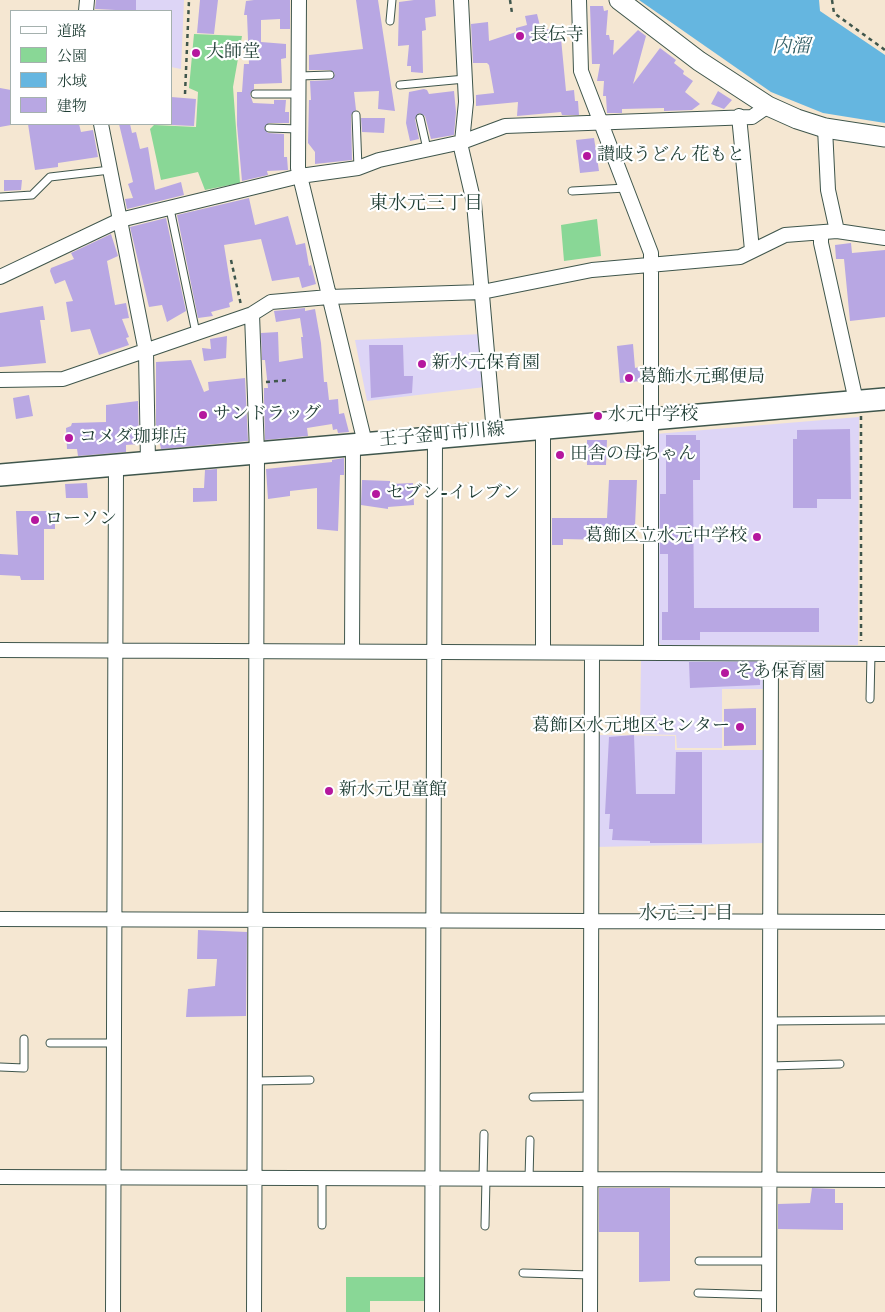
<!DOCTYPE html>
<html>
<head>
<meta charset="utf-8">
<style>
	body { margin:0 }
	#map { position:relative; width:885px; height:1312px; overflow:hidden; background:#f5e7d2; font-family:"IM FELL English","Noto Serif JP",serif }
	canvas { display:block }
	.legend { position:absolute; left:10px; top:10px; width:162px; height:115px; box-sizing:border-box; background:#fff; border:1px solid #a5b1ae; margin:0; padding:6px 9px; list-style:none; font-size:15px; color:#1f3d34 }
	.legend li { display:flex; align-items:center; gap:10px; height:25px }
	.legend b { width:25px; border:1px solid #a5b1ae }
</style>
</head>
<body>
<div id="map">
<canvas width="885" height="1312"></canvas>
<ul class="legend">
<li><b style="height:6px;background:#fff"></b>道路</li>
<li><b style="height:14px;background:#89d796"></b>公園</li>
<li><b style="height:14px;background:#65b6e0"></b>水域</li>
<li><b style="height:14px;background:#b8a7e3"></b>建物</li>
</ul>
</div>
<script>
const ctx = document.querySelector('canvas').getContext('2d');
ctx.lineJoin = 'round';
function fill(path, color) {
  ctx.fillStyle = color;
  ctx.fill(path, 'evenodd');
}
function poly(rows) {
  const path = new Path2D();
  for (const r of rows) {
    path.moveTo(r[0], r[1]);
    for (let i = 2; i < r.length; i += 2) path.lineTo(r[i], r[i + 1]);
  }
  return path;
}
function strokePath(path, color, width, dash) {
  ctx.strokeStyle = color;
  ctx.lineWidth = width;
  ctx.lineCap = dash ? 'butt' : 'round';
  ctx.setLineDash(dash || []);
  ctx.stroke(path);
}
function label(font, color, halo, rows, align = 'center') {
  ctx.font = font + ' "IM FELL English","Noto Serif JP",serif';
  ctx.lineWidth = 4.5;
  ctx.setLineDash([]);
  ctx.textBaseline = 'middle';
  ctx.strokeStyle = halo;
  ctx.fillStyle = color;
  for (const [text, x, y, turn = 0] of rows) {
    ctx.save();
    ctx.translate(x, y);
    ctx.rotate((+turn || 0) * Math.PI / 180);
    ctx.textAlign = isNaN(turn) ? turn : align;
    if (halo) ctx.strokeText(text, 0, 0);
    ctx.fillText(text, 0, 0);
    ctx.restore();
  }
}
fill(poly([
	[116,0,184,0,181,69,171,67,171,11,115,11],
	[482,334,485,387,367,401,355,340],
	[859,417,858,645,661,645,656,640,656,434],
	[767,657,766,689,722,689,722,748,677,748,676,735,640,734,641,658],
	[597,735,675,736,675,750,763,750,763,843,596,847]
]), '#ddd5f6');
fill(poly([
	[194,34,242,36,233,87,240,183,205,190,198,172,161,180,150,129,154,125,196,127,198,92,189,88],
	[597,219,601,256,564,261,561,225],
	[346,1277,426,1277,426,1301,370,1301,370,1312,346,1312]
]), '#89d796');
fill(poly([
	[639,0,819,0,820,11,885,55,885,123,823,113,771,92]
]), '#65b6e0');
fill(poly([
	[96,0,136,0,136,11,95,9],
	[200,0,218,0,214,34,197,33],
	[254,0,290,0,290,29,280,29,280,19,261,20,261,42,286,44,286,58,281,59,282,83,254,84,254,89,250,94,253,103,274,104,274,100,286,100,285,112,289,112,289,123,269,123,264,128,268,133,284,134,284,157,287,157,288,170,267,171,268,175,242,181,237,125,237,92,242,92,244,64,249,64,247,15,244,15,246,1],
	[356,0,378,0,395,111,378,109,379,91,354,92,356,110,351,115,352,160,315,164,315,152,308,143,309,100,311,100,310,81,331,80,335,74,330,70,309,70,309,55,363,49],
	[414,0,435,0,436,16,425,18,426,30,422,31,423,73,411,72,411,66,407,66,409,45,398,46,399,2],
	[590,6,603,6,604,11,608,10,606,35,609,35,610,40,614,40,613,55,638,30,646,36,633,84,660,48,676,60,674,63,684,71,683,74,693,81,685,92,700,104,692,110,664,111,664,108,622,109,622,113,607,113,606,96,603,96,604,81,597,81,600,64,592,64],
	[537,14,541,30,560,28,566,91,574,90,575,101,578,101,579,115,562,115,561,112,517,116,518,102,476,106,476,95,494,93,489,65,487,63,473,63,471,24,488,22,489,41,516,32,516,28,527,25,525,16],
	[0,88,11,90,11,125,0,127],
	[424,89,427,90,429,94,454,91,456,112,454,135,431,139,425,116,419,113,415,119,419,139,410,141,406,123,409,92],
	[718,91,732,100,724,109,711,104],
	[171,97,196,99,194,126,171,125],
	[361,118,385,118,384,133,362,132],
	[28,124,79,124,81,132,93,130,98,157,58,163,58,167,35,170],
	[119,124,130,124,132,133,136,132,140,149,148,147,155,190,181,182,184,195,127,209,125,199,133,198,128,184,133,182],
	[594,138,599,171,580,173,576,140],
	[4,180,22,180,21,190,4,191],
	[249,198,255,225,288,216,296,245,305,243,309,266,311,265,316,284,302,288,299,277,272,281,261,239,224,245,233,301,229,303,230,307,211,312,213,316,198,318,177,215],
	[166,218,186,311,167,322,162,305,149,307,130,227],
	[111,234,118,256,107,261,115,305,126,303,129,318,122,319,129,337,126,338,129,345,99,355,90,329,71,332,66,302,73,301,65,280,55,284,50,271,51,268,74,259,71,253],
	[851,243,852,253,885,250,885,317,850,321,844,259,836,259,835,245],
	[43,306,45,320,40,320,46,363,0,367,0,313],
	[305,308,305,311,315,309,321,343,324,382,327,382,329,400,338,399,339,414,344,413,349,432,338,433,337,429,333,430,332,424,307,428,308,436,265,440,264,397,264,388,268,388,265,360,262,360,261,333,278,332,279,362,303,358,301,337,303,337,300,318,276,322,274,311],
	[227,336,226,358,204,361,202,348,211,349,210,339],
	[633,344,635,368,639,367,641,381,620,383,617,346],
	[369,345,403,345,404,376,413,376,412,393,371,398],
	[191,360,204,392,209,390,208,382,245,378,248,441,161,449,160,444,156,444,156,362],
	[29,395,33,416,16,419,13,398],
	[138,401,139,444,126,445,126,452,78,456,77,449,67,449,66,428,71,426,72,423,106,422,106,405],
	[850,429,851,499,817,499,817,508,793,508,793,439,797,439,797,430],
	[666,435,696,435,696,440,700,440,700,480,693,480,694,608,819,608,819,632,700,632,700,640,662,640,662,612,668,612,668,554,660,554,660,494,666,494],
	[587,440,607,440,606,465,587,465],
	[344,458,344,475,340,475,338,531,317,529,317,488,290,491,290,496,268,499,266,469,332,462,332,460],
	[217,469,217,501,193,502,193,488,204,488,205,470],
	[362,480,390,481,390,484,413,483,414,505,388,507,388,509,361,505],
	[609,480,637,480,635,526,630,526,629,535,609,535,609,540,563,539,563,545,552,545,552,518,607,518],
	[87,483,88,498,66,498,65,484],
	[16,511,59,511,59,522,55,522,55,529,44,529,44,580,21,580,20,576,0,575,0,554,18,555],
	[689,662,761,662,760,685,690,688],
	[756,708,756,745,724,746,724,709],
	[634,735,636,794,675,794,676,752,702,752,702,843,650,843,650,841,612,840,613,829,609,829,610,814,605,814,609,737],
	[198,930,247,932,246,1016,186,1017,188,989,215,986,217,959,197,959],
	[599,1188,670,1188,670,1281,639,1282,639,1232,599,1232],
	[812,1188,835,1189,835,1203,843,1203,843,1230,778,1229,778,1204,810,1203]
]), '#b8a7e3');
const lane = poly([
	[390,21,392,0],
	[299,76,330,75],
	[400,85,465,79],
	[255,94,298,94],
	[356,115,358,168],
	[420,118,427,149],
	[269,128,298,129],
	[572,191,626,188],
	[1,197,32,195,50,177,110,170],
	[170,209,196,333],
	[870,699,871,654],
	[770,1021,885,1020],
	[50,1043,114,1043],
	[770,1066,840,1064],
	[0,1067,24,1068,24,1039],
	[255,1081,310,1080],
	[533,1097,591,1096],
	[483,1178,484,1134],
	[529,1179,530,1140],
	[322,1225,322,1178],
	[485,1226,486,1178],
	[699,1261,770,1261],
	[523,1273,591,1275],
	[698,1293,769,1295]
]);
const street = poly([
	[299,0,298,168,365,443],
	[461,0,466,102,462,142],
	[579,0,581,71,651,253,651,653],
	[86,11,87,0],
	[739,116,752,250],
	[101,124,146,352,148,462],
	[825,128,828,190,837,231],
	[460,143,474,203,494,433],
	[821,233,821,243,856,401],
	[0,277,120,220,300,176,358,168,379,160,462,142,505,126,752,117,768,106],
	[252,314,257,453,254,1312],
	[0,380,63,379,252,314,271,302,329,297,482,292,592,270,740,257,785,235,837,231,885,238],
	[0,650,885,654],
	[352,651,353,444],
	[543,652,543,428],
	[0,919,885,922],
	[0,1177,885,1180],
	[113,1312,116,465],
	[432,1312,435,437],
	[590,1312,592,653],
	[769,1312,771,654]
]);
const secondary = poly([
	[619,0,699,61,768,106,797,119,825,128,885,137]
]);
const primary = poly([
	[0,475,885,399]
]);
strokePath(lane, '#3f564c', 9);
strokePath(street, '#3f564c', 16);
strokePath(secondary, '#3f564c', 21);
strokePath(primary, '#3f564c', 24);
strokePath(poly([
	[510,0,512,13],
	[832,0,834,13,885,50],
	[185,94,189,0],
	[231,260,241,305],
	[266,382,290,380],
	[861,416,861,641]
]), '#3f564c', 2.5, [4, 4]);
strokePath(lane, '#fff', 7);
strokePath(street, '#fff', 14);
strokePath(secondary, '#fff', 19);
strokePath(primary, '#fff', 21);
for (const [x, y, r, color] of [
	[520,36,5,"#b5179e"],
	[196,53,5,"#b5179e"],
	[587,156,5,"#b5179e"],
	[422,364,5,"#b5179e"],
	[629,378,5,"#b5179e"],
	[203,415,5,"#b5179e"],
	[598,416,5,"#b5179e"],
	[69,438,5,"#b5179e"],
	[560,455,5,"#b5179e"],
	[376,494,5,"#b5179e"],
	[35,520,5,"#b5179e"],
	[757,537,5,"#b5179e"],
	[725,673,5,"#b5179e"],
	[740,727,5,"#b5179e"],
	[329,791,5,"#b5179e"]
]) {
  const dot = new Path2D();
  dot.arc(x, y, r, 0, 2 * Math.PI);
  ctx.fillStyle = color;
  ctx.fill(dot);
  strokePath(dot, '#fff', 2);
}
label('18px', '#1f3d34', '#fff', [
	["長伝寺",530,36],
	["大師堂",206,53],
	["讃岐うどん 花もと",597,156],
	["新水元保育園",432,364],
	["葛飾水元郵便局",639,378],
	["サンドラッグ",213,415],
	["水元中学校",608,416],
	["コメダ珈琲店",79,438],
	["田舎の母ちゃん",570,455],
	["セブン-イレブン",386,494],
	["ローソン",45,520],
	["葛飾区立水元中学校",747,537,"right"],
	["そあ保育園",735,673],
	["葛飾区水元地区センター",730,727,"right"],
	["新水元児童館",339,791]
], 'left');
label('18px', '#1f3d34', '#fff', [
	["王子金町市川線",442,436,-5]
]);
label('italic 19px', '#346168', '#fff', [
	["内溜",791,48]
]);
label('19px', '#1f3d34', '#fff', [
	["東水元三丁目",426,205],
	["水元三丁目",686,915]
]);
</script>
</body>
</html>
